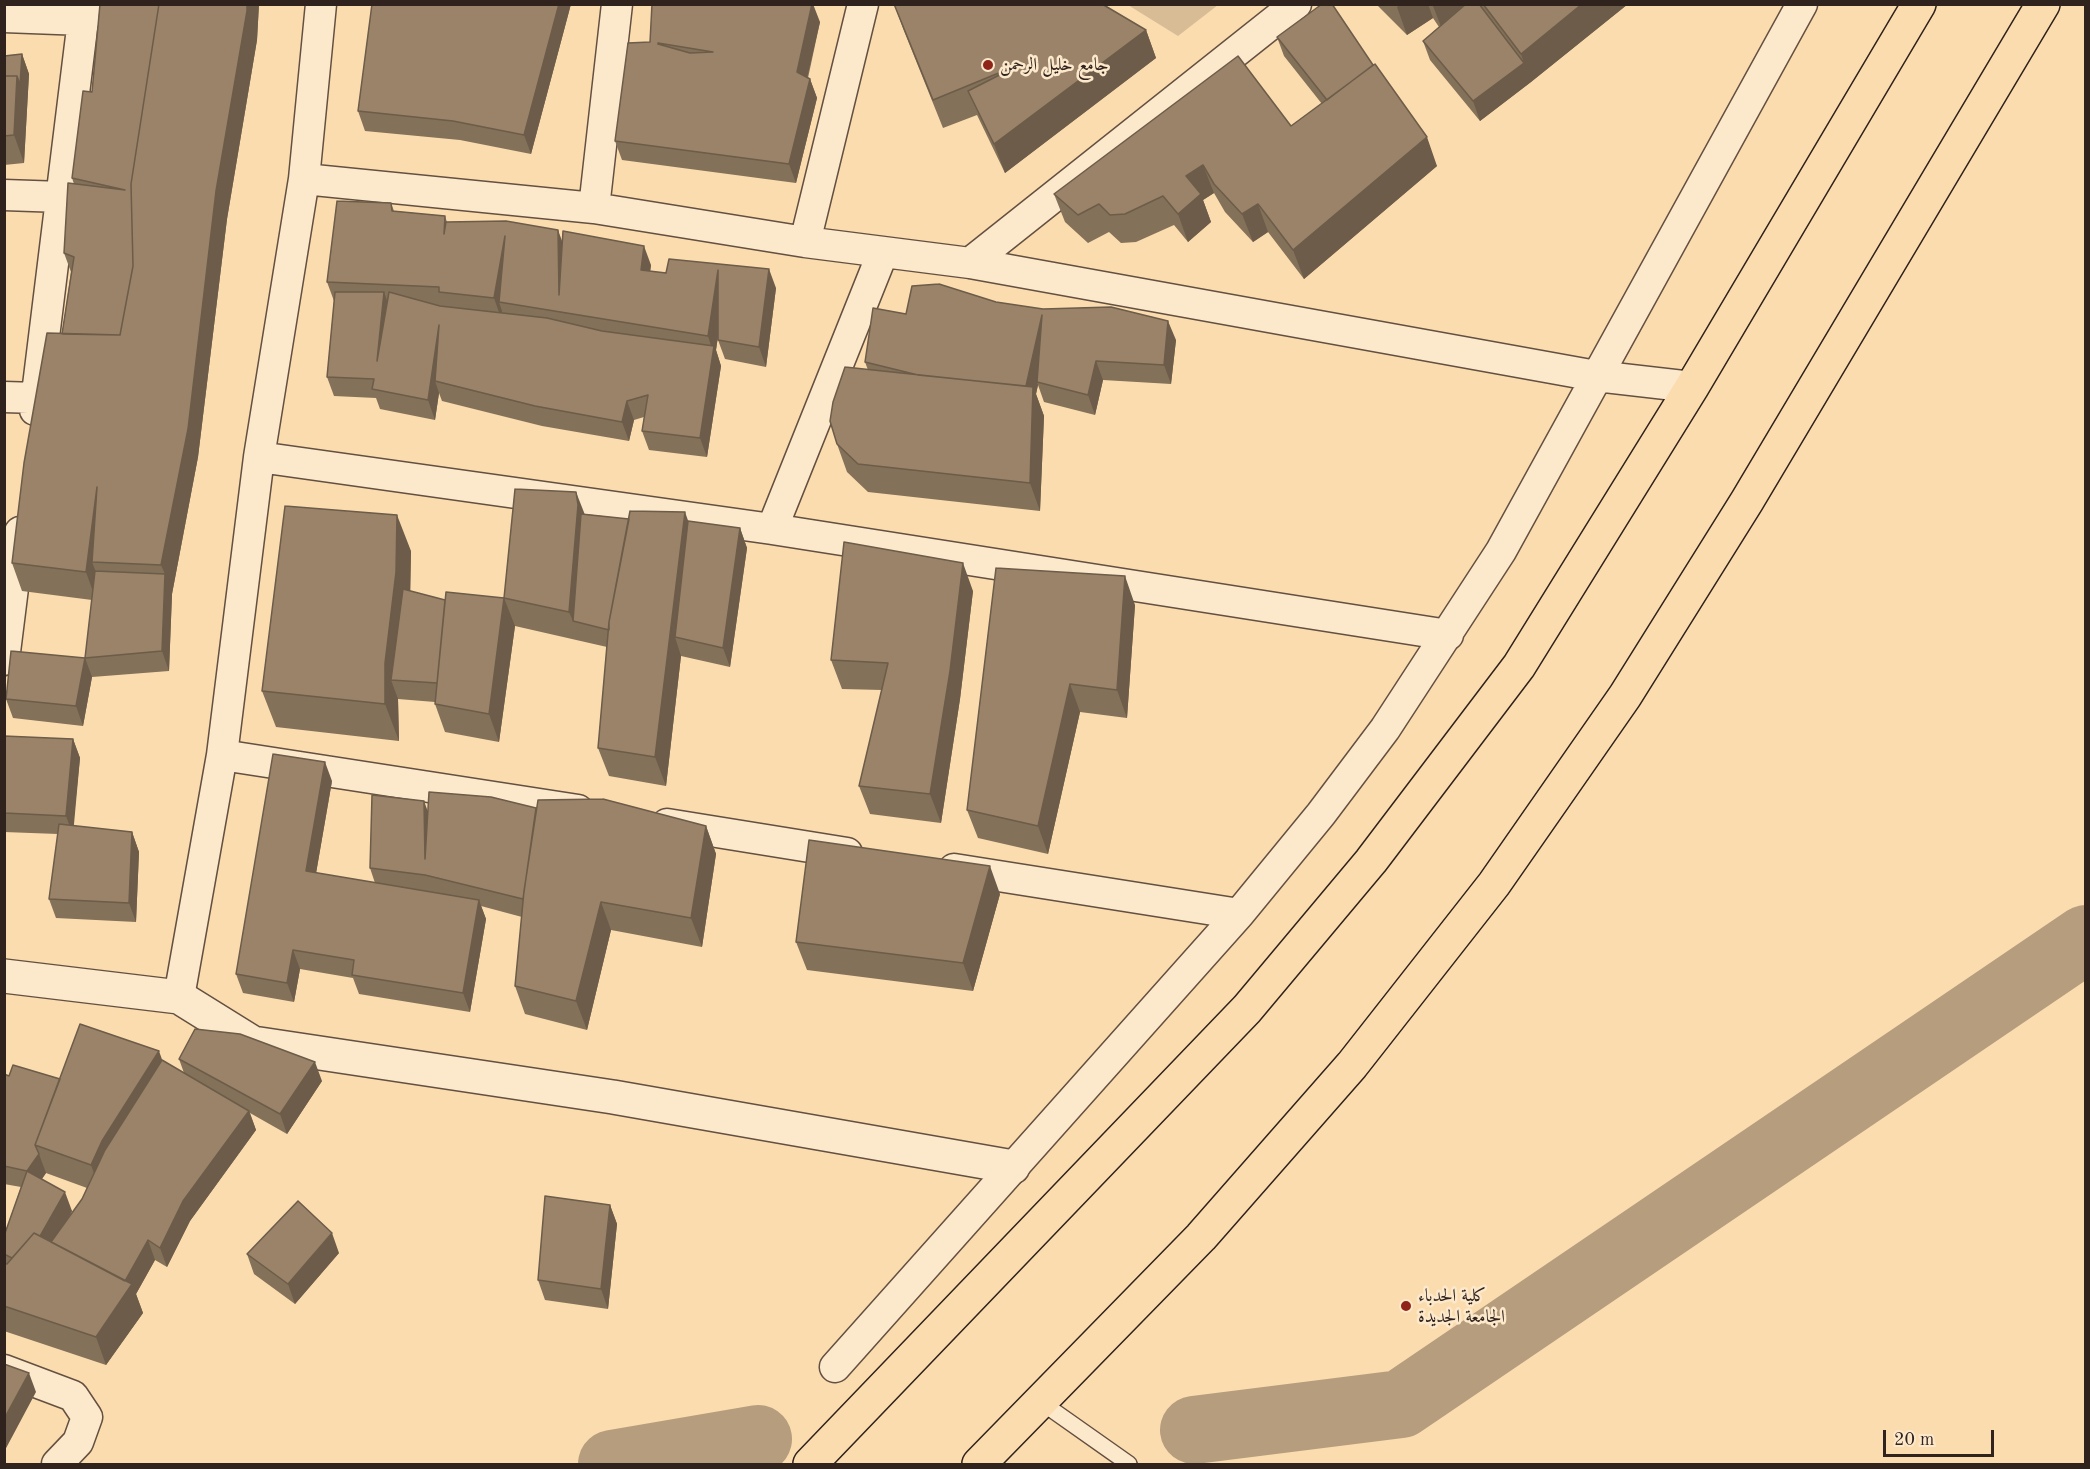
<!DOCTYPE html>
<html>
<head>
<meta charset="utf-8">
<style>
	body { margin:0 }
	#map { position:relative; width:2090px; height:1469px; overflow:hidden; background:#fbdcaf; font-family:"Old Standard TT",serif }
	canvas { display:block }
	.frame { position:absolute; inset:0; border:6px solid #30221c; pointer-events:none }
	.scale { position:absolute; left:1883px; top:1430px; width:111px; height:27px; box-sizing:border-box; border:3px solid #30221c; border-top:0; padding-left:8px; font-size:18px; line-height:21px; white-space:nowrap; color:#30221c; -webkit-text-stroke:4px #fce8cb; paint-order:stroke }
</style>
</head>
<body>
<div id="map">
<canvas width="2090" height="1469"></canvas>
<div class="frame"></div>
<div class="scale">20 m</div>
</div>
<script>
const ctx = document.querySelector('canvas').getContext('2d');
ctx.lineJoin = 'round';
function fill(path, color) {
  ctx.fillStyle = color;
  ctx.fill(path, 'evenodd');
}
function poly(rows) {
  const path = new Path2D();
  for (const r of rows) {
    path.moveTo(r[0], r[1]);
    for (let i = 2; i < r.length; i += 2) path.lineTo(r[i], r[i + 1]);
  }
  return path;
}
function strokePath(path, color, width, dash) {
  ctx.strokeStyle = color;
  ctx.lineWidth = width;
  ctx.lineCap = dash ? 'butt' : 'round';
  ctx.setLineDash(dash || []);
  ctx.stroke(path);
}
function label(font, color, halo, rows, align = 'center') {
  ctx.font = font + ' "Old Standard TT",Amiri,serif';
  ctx.lineWidth = 5;
  ctx.setLineDash([]);
  ctx.textBaseline = 'middle';
  ctx.strokeStyle = halo;
  ctx.fillStyle = color;
  for (const [text, x, y, turn = 0] of rows) {
    ctx.save();
    ctx.translate(x, y);
    ctx.rotate((+turn || 0) * Math.PI / 180);
    ctx.textAlign = isNaN(turn) ? turn : align;
    if (halo) ctx.strokeText(text, 0, 0);
    ctx.fillText(text, 0, 0);
    ctx.restore();
  }
}
fill(poly([
	[1128,5,1218,5,1178,36]
]), '#d8bc96');
strokePath(poly([
	[2080,943,2086,962]
]), '#806c56', 10);
strokePath(poly([
	[1194,1430,1401,1404,2086,939],
	[612,1464,758,1439]
]), '#b69d7d', 68);
const service = poly([
	[1041,1402,1129,1464]
]);
const minor = poly([
	[4,17,84,20],
	[304,179,594,208,805,242,970,263,1596,376,1692,387],
	[4,195,62,197],
	[594,208,617,4],
	[805,242,863,4],
	[970,263,1296,4],
	[4,397,37,398],
	[35,410,85,4],
	[259,457,772,529,883,252],
	[772,529,1448,635],
	[4,660,20,532],
	[222,755,578,810],
	[667,824,847,853],
	[954,869,1239,914],
	[179,997,222,755,259,457,304,179,321,4],
	[835,1367,1239,914,1321,814,1385,729,1501,551,1802,4],
	[4,1370,73,1396,87,1417,78,1442,57,1464]
]);
const tertiary = poly([
	[4,976,179,997,253,1043,613,1097,1013,1167]
]);
const primary = poly([
	[810,1464,1247,1009,1371,861,1519,666,1692,387,1919,4],
	[979,1464,1201,1237,1352,1065,1494,884,1625,696,1747,501,2043,4]
]);
strokePath(service, '#635041', 18);
strokePath(minor, '#635041', 33);
strokePath(tertiary, '#635041', 36);
strokePath(primary, '#30221c', 36);
strokePath(service, '#fce8cb', 15);
strokePath(minor, '#fce8cb', 30);
strokePath(tertiary, '#fce8cb', 33);
strokePath(primary, '#fbdcaf', 33);
fill(poly([
	[100,4,259,4,257,40,227,219,198,457,172,594,169,671,92,677,83,726,13,718,6,699,85,658,92,600,22,591,12,563,62,334,71,272,64,253,74,184,72,178,92,92],
	[372,4,571,4,531,154,460,140,365,131,358,111],
	[894,4,1146,30,1156,58,1005,173,977,115,943,128,904,31],
	[1376,4,1465,4,1461,9,1466,4,1628,4,1531,82,1480,121,1430,60,1423,41,1439,27,1433,18,1407,35],
	[820,22,808,78,810,79,817,98,796,183,622,160,615,141,650,42],
	[1277,37,1437,166,1304,279,1268,232,1253,242,1225,212,1214,193,1203,200,1211,222,1188,242,1174,225,1136,242,1121,243,1109,232,1088,243,1065,222,1054,194,1291,126,1322,104,1284,56],
	[22,54,29,74,24,163,4,165,4,56],
	[391,203,394,211,445,216,447,222,562,241,651,265,650,271,776,288,766,367,725,359,718,340,718,336,716,350,721,366,707,457,649,450,642,431,644,417,634,420,629,441,542,426,442,401,439,393,435,420,380,409,376,398,334,396,327,377,334,301,327,282],
	[906,314,1176,340,1171,384,1103,380,1095,415,1044,402,1038,385,1036,394,1044,416,1040,511,868,492,847,472,837,444,868,370,865,362],
	[585,514,629,519,688,521,740,528,747,548,730,667,681,656,666,786,609,776,598,748,607,647,515,626,499,742,445,732,435,704,435,702,398,699,399,741,276,727,262,691,411,551,410,591,445,600,504,598],
	[996,568,1135,605,1127,718,1080,712,1048,854,978,838,967,810],
	[973,591,960,699,941,823,870,814,859,786,882,690,842,689,831,660],
	[4,736,73,739,80,758,73,826,132,832,139,852,136,922,56,918,49,899,58,834,4,832],
	[332,781,316,873,375,883,370,868,428,812,536,808,706,826,716,854,702,947,611,930,587,1030,525,1014,515,986,522,917,481,906,486,919,470,1012,359,994,353,978,300,969,294,1002,243,993,236,974],
	[1000,894,973,991,807,970,796,942],
	[179,1059,322,1081,287,1134,250,1113,256,1130,190,1221,167,1267,155,1260,136,1294,143,1313,106,1365,4,1331,4,1236,21,1187,4,1184,4,1074,9,1076,60,1079,162,1060,184,1073],
	[46,1173,87,1188,82,1199,69,1217,72,1211,42,1179],
	[610,1205,617,1224,608,1309,545,1300,538,1280],
	[339,1253,295,1304,254,1274,247,1254]
]), '#847159');
fill(poly([
	[247,4,259,4,257,40,227,219,198,457,172,594,169,671,162,651,165,574,161,565,216,191],
	[559,4,571,4,531,154,524,135],
	[812,4,813,4,820,22,804,91,797,72],
	[1401,4,1428,4,1433,18,1407,35,1397,7],
	[1436,4,1465,4,1461,8,1465,21,1444,34,1433,6],
	[1582,4,1628,4,1531,82,1480,121,1473,101,1524,63,1521,54],
	[1146,30,1156,58,1005,173,994,144],
	[22,54,29,74,24,163,14,135,17,76],
	[810,79,817,98,796,183,789,164],
	[1427,137,1437,166,1304,279,1293,250],
	[1203,165,1214,193,1203,200,1211,222,1188,242,1178,214,1186,176],
	[1258,204,1268,232,1253,242,1242,214],
	[558,230,565,249,566,314,559,295],
	[505,236,499,302,502,311,501,318,494,298],
	[644,246,651,265,648,289,641,270],
	[769,269,776,288,766,367,759,347],
	[718,270,725,290,716,350,721,366,707,457,700,438,713,352,708,336],
	[384,292,391,312,377,361],
	[1042,315,1037,382,1038,385,1036,394,1044,416,1040,511,1030,483,1026,386],
	[1168,321,1176,340,1171,384,1164,365],
	[439,325,435,381,439,393,435,420,428,400],
	[1096,361,1103,380,1095,415,1088,395],
	[627,401,634,420,629,441,622,422],
	[97,487,92,562,99,580,96,600,86,572],
	[576,492,587,520,573,621,569,612],
	[685,512,695,540,675,637,681,656,666,786,655,757],
	[397,515,411,551,410,609,391,680,398,699,399,741,385,704,385,663],
	[740,528,747,548,730,667,723,648],
	[963,563,973,591,960,699,941,823,930,794],
	[1125,576,1135,605,1127,718,1117,690],
	[504,598,515,626,499,742,489,714],
	[85,658,92,677,83,726,76,706],
	[1070,684,1080,712,1048,854,1038,826],
	[73,739,80,758,73,835,66,816],
	[325,762,332,781,313,891,306,871],
	[424,801,431,820,425,859],
	[706,826,716,854,702,947,691,918],
	[132,832,139,852,136,922,129,903],
	[990,866,1000,894,973,991,963,963],
	[479,900,486,919,470,1012,463,993],
	[601,902,611,930,587,1030,576,1001],
	[293,950,300,969,294,1002,287,983],
	[159,1051,169,1079,101,1193,91,1165,102,1141],
	[315,1062,322,1081,287,1134,280,1114],
	[249,1111,256,1130,190,1221,167,1267,160,1248,183,1201],
	[39,1154,46,1173,34,1190,27,1171],
	[65,1192,72,1211,52,1247,20,1262],
	[610,1205,617,1224,608,1309,601,1289],
	[332,1233,339,1253,295,1304,288,1284],
	[148,1240,155,1260,136,1294,143,1313,106,1365,96,1337,122,1286],
	[29,1373,36,1392,4,1452,4,1419]
]), '#6c5c49');
const building = poly([
	[100,4,159,4,131,184,133,266,120,335,62,334,74,257,64,253,68,183,125,190,72,178,83,91,92,92,100,4],
	[159,4,247,4,247,11,216,191,188,429,161,565,92,562,97,487,86,572,12,563,24,463,47,333,120,335,133,266,131,184,159,4],
	[372,4,559,4,524,135,453,121,358,111,372,4],
	[652,4,812,4,797,72,810,79,789,164,615,141,628,43,650,42,652,4],
	[658,43,713,52,690,53,658,44,658,43],
	[894,4,1102,4,1146,30,994,144,968,91,1023,63,933,100,894,4],
	[1322,4,1332,4,1373,65,1327,100,1277,37,1322,4],
	[1466,4,1479,4,1524,63,1473,101,1423,41,1466,4],
	[1483,4,1582,4,1521,54,1483,4],
	[22,54,20,85,17,76,4,76,4,56,22,54],
	[1238,56,1291,126,1375,64,1427,137,1293,250,1258,204,1242,214,1214,184,1203,165,1186,176,1201,194,1178,214,1163,196,1125,214,1110,215,1099,204,1078,215,1054,194,1238,56],
	[4,76,17,76,14,135,4,136,4,76],
	[337,201,391,203,392,211,445,216,444,234,446,222,506,221,558,230,559,295,563,231,644,246,641,270,666,273,669,259,769,269,759,347,718,340,718,270,708,336,499,302,505,236,494,298,439,292,439,287,327,282,337,201],
	[939,284,996,302,1043,309,1111,307,1168,321,1164,365,1096,361,1088,395,1037,382,1042,315,1026,386,918,375,865,362,873,308,906,314,912,286,939,284],
	[335,292,384,292,377,361,389,292,440,306,547,318,602,331,714,346,700,438,642,431,648,395,627,401,622,422,535,406,435,381,439,325,428,400,372,389,374,379,327,377,335,292],
	[845,367,1033,387,1030,483,858,464,837,444,830,421,833,402,845,367],
	[515,489,576,492,578,505,569,612,504,598,515,489],
	[285,506,397,515,396,572,385,663,385,704,262,691,285,506],
	[630,511,685,512,655,757,598,748,609,622,630,511],
	[581,514,629,519,609,622,609,630,573,621,581,514],
	[688,521,740,528,723,648,675,637,688,521],
	[844,542,963,563,950,671,930,794,859,786,888,663,831,660,844,542],
	[996,568,1125,576,1117,690,1070,684,1038,826,967,810,996,568],
	[95,571,165,574,162,651,85,658,95,571],
	[403,589,445,600,437,683,391,680,403,589],
	[446,592,504,598,489,714,435,704,446,592],
	[11,651,85,658,76,706,6,699,11,651],
	[4,736,73,739,66,816,4,813,4,736],
	[273,754,325,762,306,871,479,900,463,993,352,975,354,960,293,950,287,983,236,974,273,754],
	[429,792,491,797,536,808,523,899,425,875,370,868,372,795,424,801,425,859,429,792],
	[603,799,706,826,691,918,601,902,576,1001,515,986,524,891,538,800,603,799],
	[59,824,132,832,129,903,49,899,59,824],
	[809,840,990,866,963,963,796,942,809,840],
	[80,1024,159,1051,102,1141,91,1165,35,1145,80,1024],
	[195,1029,240,1034,315,1062,280,1114,179,1059,195,1029],
	[162,1060,249,1111,183,1201,160,1248,148,1240,125,1281,51,1242,82,1199,105,1150,162,1060],
	[13,1065,60,1079,35,1145,39,1154,27,1171,4,1166,4,1074,9,1076,13,1065],
	[27,1171,65,1192,40,1236,34,1233,12,1258,4,1254,4,1236,27,1171],
	[545,1196,610,1205,601,1289,538,1280,545,1196],
	[298,1201,332,1233,288,1284,247,1254,298,1201],
	[34,1233,132,1284,96,1337,4,1306,4,1263,7,1264,34,1233],
	[4,1364,29,1373,4,1419,4,1364]
]);
fill(building, '#9a8368');
strokePath(building, '#6c5c49', 1.5);
for (const [x, y, r, color] of [
	[988,65,6,"#8f2418"],
	[1406,1306,6,"#8f2418"]
]) {
  const dot = new Path2D();
  dot.arc(x, y, r, 0, 2 * Math.PI);
  ctx.fillStyle = color;
  ctx.fill(dot);
  strokePath(dot, '#fce8cb', 2);
}
label('18px', '#30221c', '#fce8cb', [
	["جامع خليل الرحمن",1000,65],
	["كلية الحدباء",1418,1296],
	["الجامعة الجديدة",1418,1317]
], 'left');
</script>
</body>
</html>
